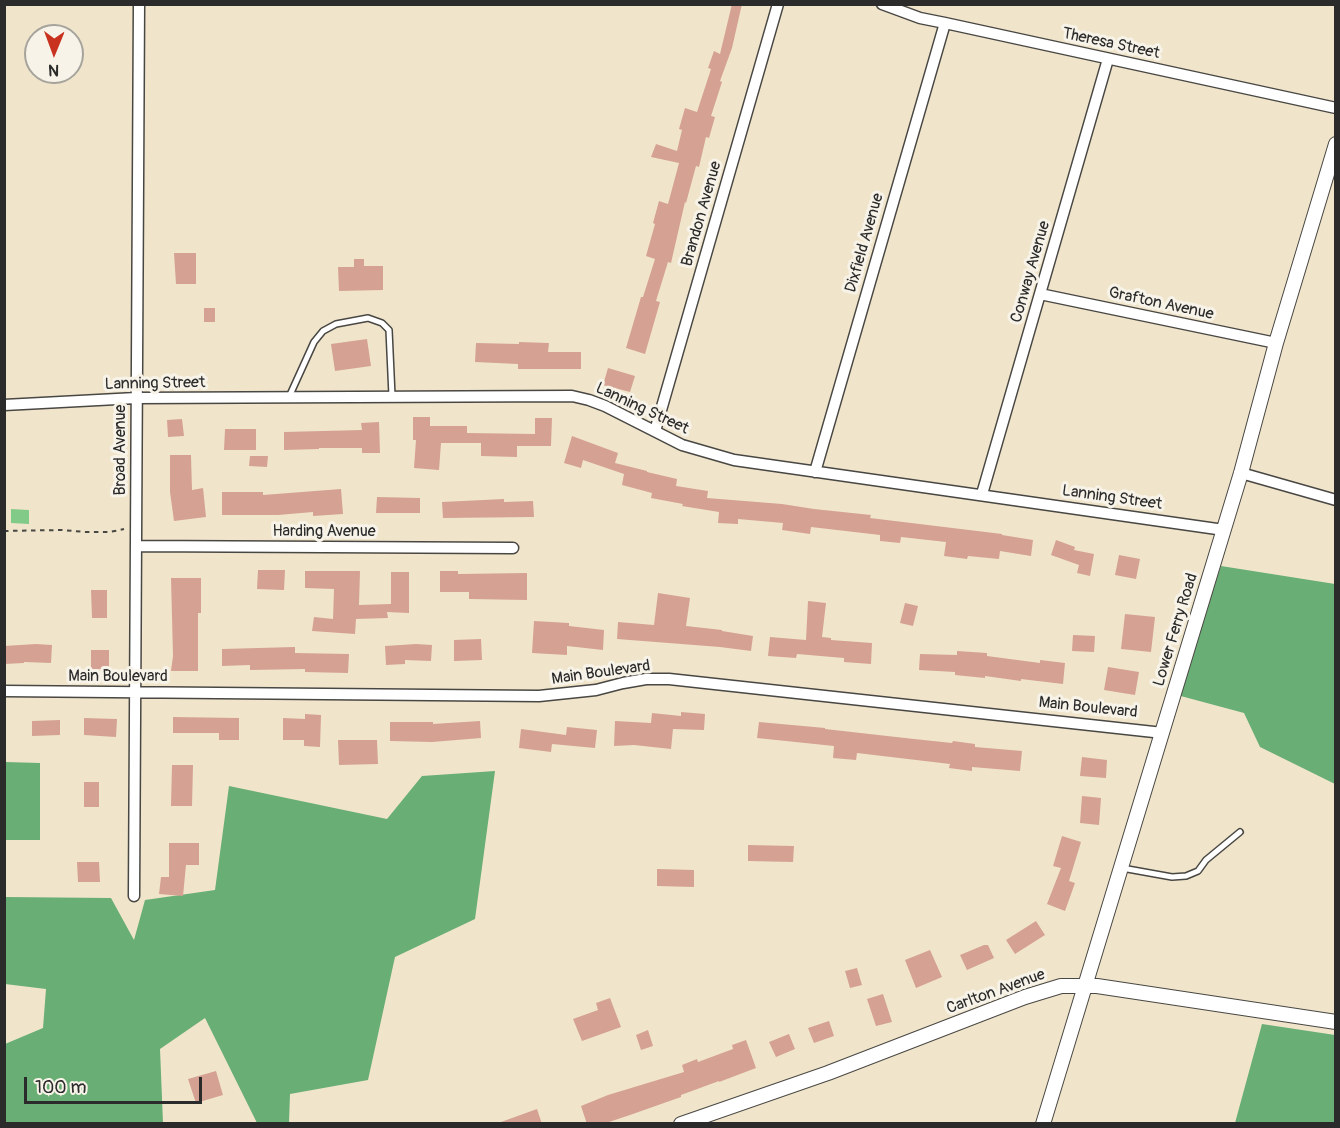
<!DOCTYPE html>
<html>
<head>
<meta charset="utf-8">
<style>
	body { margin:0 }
	#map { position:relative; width:1340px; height:1128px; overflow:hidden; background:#f0e5cb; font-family:Pangolin,sans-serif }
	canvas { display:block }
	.frame { position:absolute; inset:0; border:6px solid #2b2b2b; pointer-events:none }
	.north { position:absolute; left:24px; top:24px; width:60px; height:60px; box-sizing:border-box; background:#f7f3e8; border:2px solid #a5a39c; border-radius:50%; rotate:181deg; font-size:16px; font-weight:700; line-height:24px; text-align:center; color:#2b2b2b }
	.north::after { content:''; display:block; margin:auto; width:21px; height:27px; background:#c8321e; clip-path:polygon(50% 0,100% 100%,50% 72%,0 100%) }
	.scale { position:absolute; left:24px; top:1077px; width:178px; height:27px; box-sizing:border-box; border:3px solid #2b2b2b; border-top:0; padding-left:8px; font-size:18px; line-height:21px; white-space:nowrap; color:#2b2b2b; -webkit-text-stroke:4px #f7f3e8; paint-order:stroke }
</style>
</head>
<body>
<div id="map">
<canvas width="1340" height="1128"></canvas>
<div class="frame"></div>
<div class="north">N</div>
<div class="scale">100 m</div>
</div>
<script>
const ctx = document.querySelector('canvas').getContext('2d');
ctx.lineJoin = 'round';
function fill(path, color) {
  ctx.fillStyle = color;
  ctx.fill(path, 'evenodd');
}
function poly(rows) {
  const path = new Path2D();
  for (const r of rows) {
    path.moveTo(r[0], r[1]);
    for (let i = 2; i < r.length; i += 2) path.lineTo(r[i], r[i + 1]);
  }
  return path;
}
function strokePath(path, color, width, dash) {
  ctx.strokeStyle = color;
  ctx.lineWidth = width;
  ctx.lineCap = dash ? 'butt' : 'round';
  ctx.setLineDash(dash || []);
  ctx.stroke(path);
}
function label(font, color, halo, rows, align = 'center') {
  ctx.font = font + ' Pangolin,sans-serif';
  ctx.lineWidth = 6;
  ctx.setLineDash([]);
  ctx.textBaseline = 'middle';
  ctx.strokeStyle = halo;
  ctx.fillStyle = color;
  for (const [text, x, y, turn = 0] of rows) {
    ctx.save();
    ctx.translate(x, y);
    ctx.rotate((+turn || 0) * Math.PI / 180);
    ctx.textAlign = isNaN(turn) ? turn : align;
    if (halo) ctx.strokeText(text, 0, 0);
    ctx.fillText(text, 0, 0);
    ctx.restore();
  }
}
fill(poly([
	[11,509,29,510,29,524,11,523]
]), '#82ca87');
fill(poly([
	[1221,566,1335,584,1335,784,1260,747,1244,713,1177,695],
	[5,762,40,763,40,840,5,840],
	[495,771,475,919,395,957,368,1080,290,1094,289,1123,257,1123,205,1018,160,1049,163,1123,5,1123,5,1044,43,1028,46,989,5,984,5,897,111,898,134,940,145,900,215,890,229,786,387,819,422,776],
	[1262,1024,1335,1035,1335,1123,1235,1123]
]), '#69ae74');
strokePath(poly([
	[1300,4,1326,4]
]), '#66a2d7', 4);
fill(poly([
	[732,4,742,4,732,48,720,81,722,82,711,116,715,117,709,138,706,137,699,167,696,166,686,203,685,202,671,263,668,262,656,301,660,302,645,354,626,348,641,297,643,297,655,259,646,256,655,224,653,223,659,201,668,204,679,163,651,157,656,144,677,151,682,130,679,129,685,108,697,112,711,69,708,68,714,51,720,54],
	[174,253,196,253,196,284,176,284],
	[354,259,364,259,364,266,383,266,383,290,339,291,338,267,354,267],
	[204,308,215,308,215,322,204,322],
	[367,339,371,366,335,371,331,344],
	[519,342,549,343,548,352,581,352,581,369,518,369,518,364,475,362,476,343,519,344],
	[608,368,635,376,630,392,603,385],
	[413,417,430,417,430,426,467,426,467,433,535,434,535,418,552,418,551,446,517,446,517,457,481,456,481,443,441,443,439,470,414,468,416,440,413,440],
	[182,419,184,436,168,437,167,420],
	[379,422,380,453,362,453,362,448,319,448,319,449,284,450,284,432,362,430,361,423],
	[225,429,256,429,256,450,224,450],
	[572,436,618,453,615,463,647,471,647,472,677,479,676,486,708,491,707,498,782,504,814,509,871,515,870,518,1002,534,1002,535,1033,540,1031,556,1000,551,999,559,968,556,967,559,944,556,946,542,901,537,900,543,880,541,880,535,811,527,810,534,782,530,783,523,738,519,738,524,718,523,719,512,682,506,683,504,651,498,652,493,622,485,624,474,583,460,581,468,564,463],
	[170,455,191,455,192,490,203,488,206,517,174,521,170,492],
	[250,456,268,456,267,467,249,466],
	[341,489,343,514,313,516,313,512,278,515,222,515,222,492,263,492,263,495],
	[377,497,420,498,420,513,376,513],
	[504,499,504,502,533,501,534,517,443,518,442,502],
	[1056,540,1075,547,1074,550,1094,554,1090,576,1077,573,1079,565,1051,555],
	[1119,555,1140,559,1136,579,1115,575],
	[258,570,285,570,284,590,257,589],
	[305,571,360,571,359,605,391,604,391,572,409,572,409,613,387,612,388,618,356,619,355,634,312,631,314,617,333,619,334,589,305,588],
	[440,571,458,571,458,574,527,573,527,600,469,599,469,592,440,592],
	[171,578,201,578,201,613,198,613,198,671,171,671,173,656],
	[91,590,107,590,107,618,92,618],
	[658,593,690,598,686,626,722,630,722,631,753,636,751,651,720,647,617,639,618,622,654,625],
	[808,601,826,603,822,637,831,638,831,640,872,643,871,664,844,662,844,658,797,654,796,658,768,656,770,637,806,640],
	[905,603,918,606,913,626,900,623],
	[1125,614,1155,617,1151,652,1121,649],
	[534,621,569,623,569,626,604,630,603,650,567,646,567,655,532,653],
	[1073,635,1095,636,1094,652,1072,651],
	[481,639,482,660,454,661,454,640],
	[36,644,52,645,51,663,24,662,24,663,4,664,4,646],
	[416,644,432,645,431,661,405,660,405,664,386,665,385,646],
	[295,647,295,653,349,654,348,673,305,672,305,669,250,670,250,665,222,666,222,649],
	[91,650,109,650,109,669,91,669],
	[957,651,987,653,987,656,1040,663,1040,660,1065,663,1063,684,1021,679,1021,681,985,676,985,678,955,675,955,672,919,670,920,654,957,655],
	[1108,667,1139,672,1135,695,1104,690],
	[681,712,705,714,704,730,673,729,671,749,634,745,614,746,615,721,651,723,652,713,681,716],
	[305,714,321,715,320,747,304,746,304,740,283,740,283,718,305,719],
	[173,717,239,718,239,740,219,740,219,733,173,733],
	[84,718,117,719,116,737,84,735],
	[60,720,60,735,32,736,32,721],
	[480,721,481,738,432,742,390,741,390,722,433,722,433,724],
	[759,722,825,728,825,729,914,739,952,743,953,741,975,744,975,747,1022,751,1020,771,972,767,972,771,949,768,950,764,857,753,856,760,833,758,834,746,757,738],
	[567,727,597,730,595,748,552,744,551,752,519,748,521,729,566,735],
	[338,740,377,740,378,764,339,765],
	[1082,757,1107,760,1106,778,1080,776],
	[172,765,193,765,192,806,171,806],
	[84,782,99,782,99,807,84,807],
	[1082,796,1101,798,1099,825,1080,823],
	[1062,836,1081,842,1069,881,1075,883,1065,911,1047,904,1061,868,1053,866],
	[169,843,199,843,199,865,186,865,183,896,159,894,161,877,169,877],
	[748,845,794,846,793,862,748,861],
	[77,862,99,862,100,882,78,882],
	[657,869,694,870,694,887,657,886],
	[1036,921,1045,935,1015,954,1006,940],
	[984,945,988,945,994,958,967,970,960,955],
	[930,950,942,977,916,988,905,960],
	[857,968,862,985,850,988,845,971],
	[883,994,892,1022,876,1026,867,999],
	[610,998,621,1027,582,1041,573,1019,598,1010,596,1003],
	[829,1021,834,1036,814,1043,808,1028],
	[648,1030,653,1046,641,1050,636,1035],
	[789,1034,795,1049,776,1057,769,1042],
	[746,1040,756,1068,719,1082,719,1081,681,1095,681,1097,630,1115,603,1124,587,1124,581,1106,608,1095,684,1072,682,1065,697,1059,698,1062,733,1049,732,1045],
	[216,1071,223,1095,196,1103,188,1079],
	[537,1109,542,1124,501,1124,501,1122]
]), '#d5a192');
const service = poly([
	[289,397,314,342,323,331,336,324,368,318,382,323,389,330,392,396],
	[1122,868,1172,877,1186,876,1198,871,1206,860,1240,832]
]);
const minor = poly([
	[882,4,920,18,945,23,1336,108],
	[1040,294,1276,343],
	[4,405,136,398,572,396,589,400,605,406,682,445,734,460,1224,530],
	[655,431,778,4],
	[815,472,945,23],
	[1241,473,1336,500],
	[982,494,1108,59],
	[136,546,513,548],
	[4,691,539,696,596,690,623,683,646,679,669,679,1163,733],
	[134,896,139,4]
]);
const tertiary = poly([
	[681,1124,828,1073,1025,997,1061,986,1097,986,1336,1022],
	[1043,1124,1241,473,1276,343,1336,144]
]);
strokePath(service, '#494743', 8);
strokePath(minor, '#494743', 13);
strokePath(tertiary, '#494743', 16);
strokePath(poly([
	[4,531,61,530,86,532,110,532,124,529]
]), '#494743', 2, [4.5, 4.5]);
strokePath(service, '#fff', 5);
strokePath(minor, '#fff', 10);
strokePath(tertiary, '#fff', 14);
label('16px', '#2b2b2b', '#f7f3e8', [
	["Theresa Street",1111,44,12],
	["Brandon Avenue",702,214,-74],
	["Dixfield Avenue",865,243,-74],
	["Conway Avenue",1031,272,-74],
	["Grafton Avenue",1161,304,12],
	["Lanning Street",155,384,-1],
	["Lanning Street",642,409,25],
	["Broad Avenue",121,450,-90],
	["Lanning Street",1112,498,8],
	["Harding Avenue",324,532],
	["Lower Ferry Road",1176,630,-73],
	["Main Boulevard",601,673,-8],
	["Main Boulevard",118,677],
	["Main Boulevard",1088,708,6],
	["Carlton Avenue",996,992,-20]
]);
</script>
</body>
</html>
